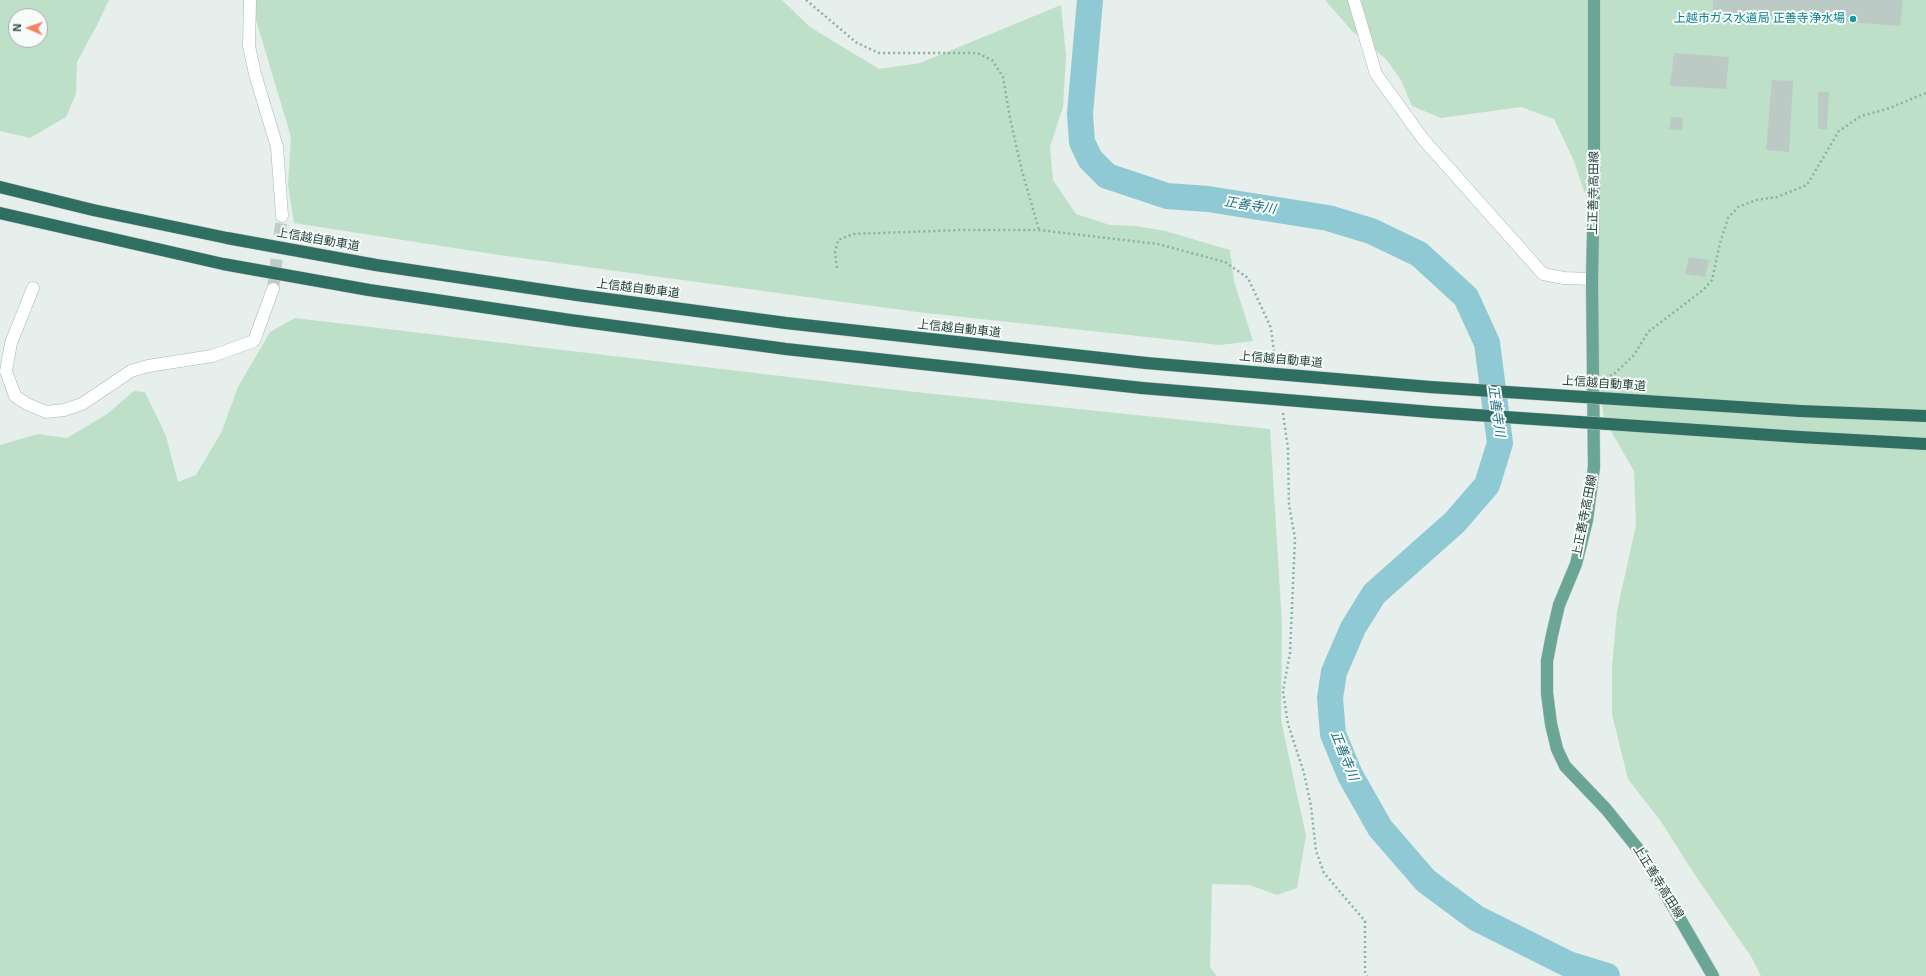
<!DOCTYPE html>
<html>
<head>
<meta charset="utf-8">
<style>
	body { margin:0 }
	#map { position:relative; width:1926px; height:976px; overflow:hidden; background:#e6efeb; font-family:Helvetica,sans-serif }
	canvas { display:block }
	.north { position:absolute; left:8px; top:8px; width:40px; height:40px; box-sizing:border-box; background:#f7fbf9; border:1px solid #a3b1ad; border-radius:50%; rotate:272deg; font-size:11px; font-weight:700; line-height:16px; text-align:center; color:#24423a }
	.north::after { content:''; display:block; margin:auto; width:14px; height:18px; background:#f4845f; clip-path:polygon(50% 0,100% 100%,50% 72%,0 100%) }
</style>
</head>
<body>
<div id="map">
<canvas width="1926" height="976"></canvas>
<div class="north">N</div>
</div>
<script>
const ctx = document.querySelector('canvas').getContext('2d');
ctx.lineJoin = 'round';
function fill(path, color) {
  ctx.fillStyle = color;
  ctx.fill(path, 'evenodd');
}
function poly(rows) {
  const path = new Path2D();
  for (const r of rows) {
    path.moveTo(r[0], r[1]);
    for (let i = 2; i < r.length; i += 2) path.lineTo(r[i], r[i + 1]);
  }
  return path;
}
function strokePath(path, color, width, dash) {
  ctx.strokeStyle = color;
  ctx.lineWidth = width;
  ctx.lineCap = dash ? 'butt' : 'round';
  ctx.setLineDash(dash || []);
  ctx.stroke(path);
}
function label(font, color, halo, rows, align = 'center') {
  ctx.font = font + ' Helvetica,"Noto Sans JP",sans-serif';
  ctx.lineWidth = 4;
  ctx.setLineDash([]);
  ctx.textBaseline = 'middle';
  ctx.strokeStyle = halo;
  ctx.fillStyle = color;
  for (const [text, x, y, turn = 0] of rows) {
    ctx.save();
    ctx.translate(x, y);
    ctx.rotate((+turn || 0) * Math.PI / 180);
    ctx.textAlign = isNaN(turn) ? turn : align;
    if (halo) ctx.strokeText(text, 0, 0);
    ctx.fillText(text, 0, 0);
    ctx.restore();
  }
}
fill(poly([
	[0,0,109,0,97,25,77,62,76,94,66,117,30,138,0,131],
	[16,16,40,16,40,40,16,40],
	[250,0,782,0,810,27,879,69,920,63,1061,5,1066,55,1063,107,1050,147,1053,180,1076,214,1110,225,1136,226,1165,231,1230,250,1234,281,1253,341,1220,345,917,312,499,255,294,223,288,185,291,137],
	[1325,0,1926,0,1926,976,1761,976,1752,958,1693,872,1662,823,1628,779,1612,714,1612,667,1617,611,1636,525,1634,471,1604,419,1598,374,1587,200,1574,161,1554,119,1521,107,1441,118,1412,106,1401,80,1387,60,1352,31],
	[295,318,906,391,1270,429,1282,623,1281,720,1306,836,1297,888,1277,895,1249,885,1212,884,1210,967,1217,976,0,976,0,445,38,434,67,438,107,414,134,391,145,392,166,436,178,482,196,475,221,433,238,387,270,332]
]), '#bfe0c8');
strokePath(poly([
	[1090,0,1080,114,1082,142,1090,159,1107,176,1167,196,1208,199,1328,218,1371,231,1419,254,1466,297,1487,343,1500,443,1487,485,1455,522,1374,594,1353,628,1334,672,1330,698,1333,734,1350,775,1380,828,1426,881,1476,918,1568,964,1607,976]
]), '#8ec9d4', 26);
fill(poly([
	[1713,0,1903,0,1900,26,1713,12],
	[1674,53,1729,57,1726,89,1670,86],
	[1772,80,1793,81,1789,152,1766,150],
	[1818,92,1829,92,1827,129,1818,129],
	[1671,117,1683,118,1682,130,1669,129],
	[1689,257,1709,260,1705,277,1685,274]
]), '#bbcac4');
strokePath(poly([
	[273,289,282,216]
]), '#bfccc8', 12, [12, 6]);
const minor = poly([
	[250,0,249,46,255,74,277,147,282,216],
	[1354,0,1376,74,1423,139,1543,274,1564,278,1592,279],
	[33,288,11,343,6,371,15,396,27,404,46,412,64,410,82,404,131,371,148,366,212,356,254,341,273,289]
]);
const major = poly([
	[1594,0,1594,189,1592,279,1594,467,1587,520,1576,564,1559,605,1552,635,1547,661,1547,693,1551,724,1557,749,1565,766,1606,809,1643,855,1713,976]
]);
const highway = poly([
	[0,187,93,210,227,238,376,265,577,295,786,323,1146,363],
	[0,213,223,264,369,290,570,320,786,349,1142,388],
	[1800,411,1926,416],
	[1800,437,1926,444]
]);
strokePath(minor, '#a8b8b2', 13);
strokePath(major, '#c2cac8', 13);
strokePath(highway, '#c2cac8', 13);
strokePath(poly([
	[806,0,857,43,879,53,977,53,992,60,1003,77,1010,118,1022,171,1039,230],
	[837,268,835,253,838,240,853,234,961,230,1039,230,1158,244,1225,262,1248,278,1271,328,1275,361],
	[1605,377,1613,375,1634,355,1648,332,1703,290,1712,280,1720,243,1728,218,1738,207,1756,200,1777,197,1807,185,1839,131,1861,116,1887,109,1926,93],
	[1283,413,1288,449,1289,505,1295,538,1290,653,1283,691,1288,724,1304,773,1311,806,1316,851,1324,873,1365,921,1365,972,1367,976]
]), '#86b3a5', 2.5, [2, 3]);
strokePath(minor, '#fff', 12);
strokePath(major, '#6aa596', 12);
strokePath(highway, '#2f6f62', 12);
const highwayBridge = poly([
	[1146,363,1430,387,1800,411],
	[1142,388,1431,412,1800,437]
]);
strokePath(highwayBridge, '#c2cac8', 13, []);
strokePath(highwayBridge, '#2f6f62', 12);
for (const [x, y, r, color] of [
	[1853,19,4,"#0f9aa8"]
]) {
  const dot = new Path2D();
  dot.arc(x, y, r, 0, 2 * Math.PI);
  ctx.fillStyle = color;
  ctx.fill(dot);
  strokePath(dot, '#f7fbf9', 1.5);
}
label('12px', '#0d838f', '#f7fbf9', [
	["上越市ガス水道局 正善寺浄水場",1845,19]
], 'right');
label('12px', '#24423a', '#f7fbf9', [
	["上正善寺高田線",1594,193,-89],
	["上信越自動車道",318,240,10],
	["上信越自動車道",638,289,7],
	["上信越自動車道",959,329,6],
	["上信越自動車道",1281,360,5],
	["上信越自動車道",1604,384,4],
	["上正善寺高田線",1585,516,-79],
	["上正善寺高田線",1658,882,58]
]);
label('italic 13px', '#1c6f80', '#f7fbf9', [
	["正善寺川",1250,206,9],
	["正善寺川",1496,411,82],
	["正善寺川",1344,756,68]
]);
</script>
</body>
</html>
